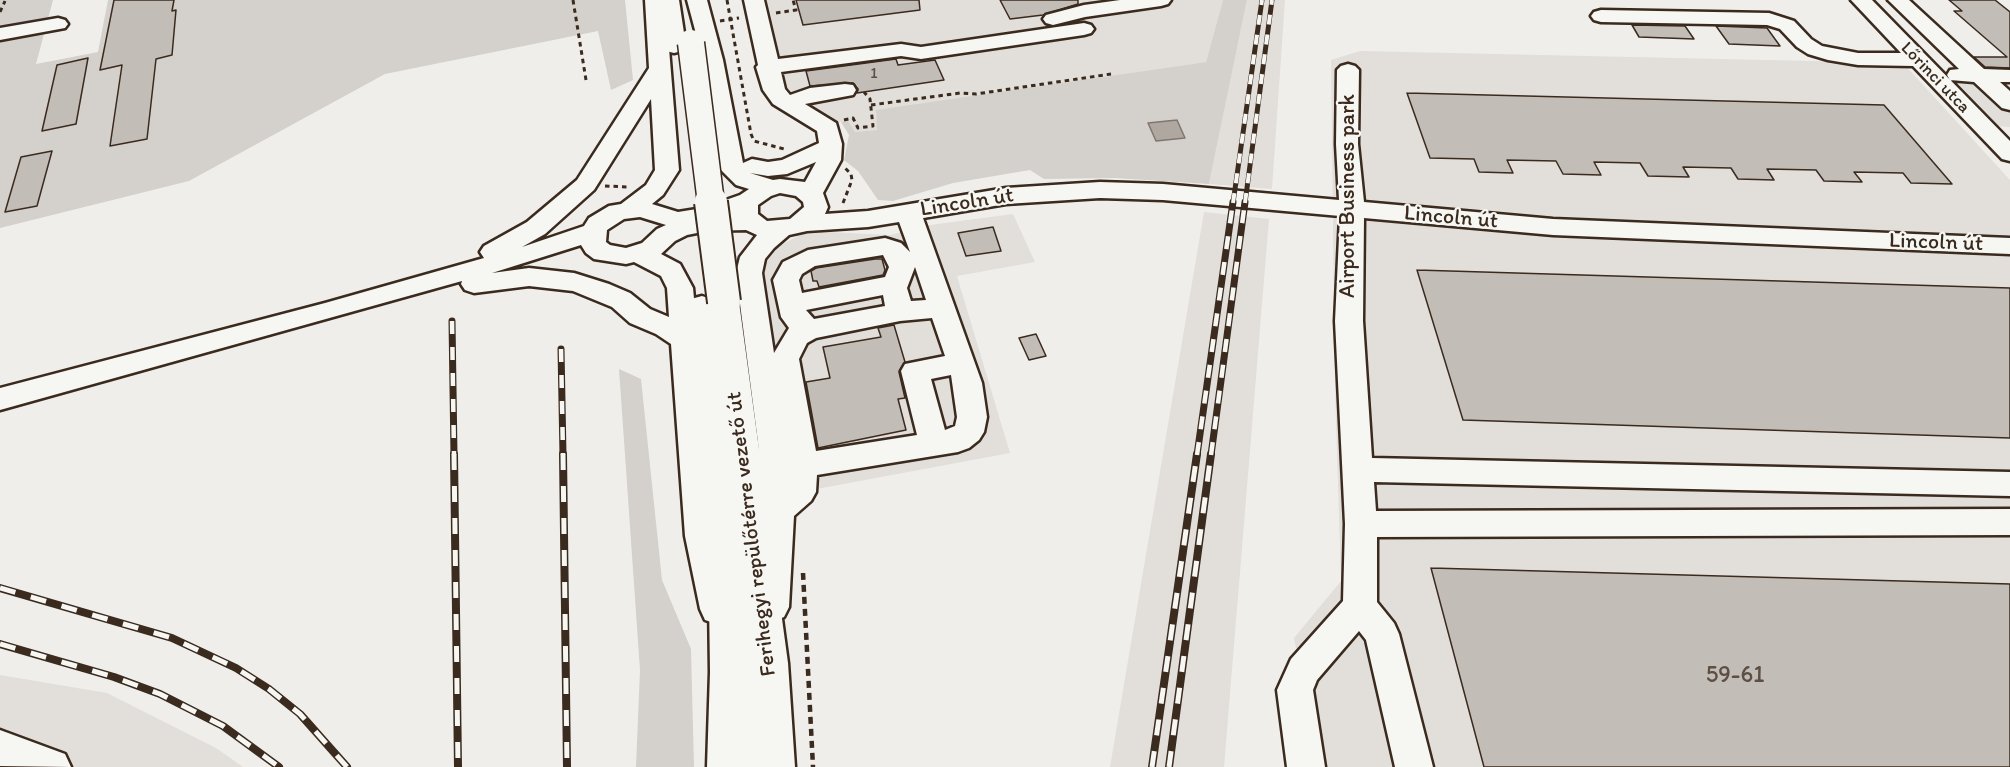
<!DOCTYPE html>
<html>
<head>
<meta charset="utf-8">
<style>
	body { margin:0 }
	canvas { display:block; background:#efeeea }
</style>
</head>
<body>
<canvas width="2010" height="767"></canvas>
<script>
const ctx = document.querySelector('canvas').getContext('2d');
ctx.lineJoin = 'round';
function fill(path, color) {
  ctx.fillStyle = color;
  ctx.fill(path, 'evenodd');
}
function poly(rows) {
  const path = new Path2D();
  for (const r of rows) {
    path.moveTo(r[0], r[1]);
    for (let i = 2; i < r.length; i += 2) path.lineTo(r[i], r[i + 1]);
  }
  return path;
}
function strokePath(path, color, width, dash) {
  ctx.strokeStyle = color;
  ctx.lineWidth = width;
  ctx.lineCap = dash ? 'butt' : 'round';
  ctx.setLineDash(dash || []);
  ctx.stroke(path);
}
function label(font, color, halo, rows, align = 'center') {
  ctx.font = font + ' Itim,sans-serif';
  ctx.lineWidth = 4.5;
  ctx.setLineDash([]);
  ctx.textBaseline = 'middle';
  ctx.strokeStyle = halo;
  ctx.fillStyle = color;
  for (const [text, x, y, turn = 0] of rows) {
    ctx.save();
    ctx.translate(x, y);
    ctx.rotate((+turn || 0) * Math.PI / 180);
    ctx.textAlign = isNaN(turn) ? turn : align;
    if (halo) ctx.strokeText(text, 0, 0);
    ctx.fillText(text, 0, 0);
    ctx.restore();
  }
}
fill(poly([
	[747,0,1223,0,1206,62,876,111,878,130,855,132,848,121,809,127,781,111,769,99,764,87],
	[1247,0,1285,0,1272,189,1209,184],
	[1360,51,1903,63,2010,180,2010,767,1318,767,1294,638,1341,581,1335,388,1331,60],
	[1947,77,2008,78,2010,80,2010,127,1995,126],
	[1204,212,1269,219,1224,767,1110,767],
	[1013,214,1035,262,957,276,1010,453,790,494,759,266,770,251,807,231,890,235,930,225],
	[0,675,107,693,216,748,243,767,0,767]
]), '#e2dfdb');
fill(poly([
	[0,0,53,0,36,64,98,52,108,0,625,0,633,80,611,90,598,31,385,74,189,181,0,228],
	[1223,0,1247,0,1209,184,1114,178,1044,179,1030,170,953,183,893,201,878,200,858,171,844,160,849,135,841,122,848,121,855,132,877,130,876,110,1206,62],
	[619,369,641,379,662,580,691,649,694,767,636,767,640,670]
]), '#d4d1cc');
const water = poly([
	[1177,120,1185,138,1156,141,1148,123,1177,120]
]);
fill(water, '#afa8a1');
strokePath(water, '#81766d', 1.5);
const building = poly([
	[114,0,174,0,172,11,176,10,172,55,156,59,147,139,110,146,122,65,100,70,114,0],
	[796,0,919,0,920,10,803,25,796,0],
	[1000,0,1078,0,1078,4,1043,15,1010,19,1000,0],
	[1949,0,1995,0,2010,12,2010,68,1985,67,1974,57,2007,57,1954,11,1962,11,1949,0],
	[1632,25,1685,26,1694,39,1639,37,1632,25],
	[1716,26,1767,28,1780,46,1729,44,1716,26],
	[88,58,76,124,42,131,57,65,88,58],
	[896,59,898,65,935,60,944,80,857,93,858,89,853,83,810,86,806,71,896,59],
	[1407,93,1884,105,1952,184,1911,183,1903,173,1854,172,1862,182,1824,181,1816,170,1767,169,1774,180,1738,179,1731,168,1683,167,1689,177,1648,176,1640,163,1594,162,1601,175,1563,174,1556,161,1507,160,1513,173,1479,172,1474,159,1430,158,1407,93],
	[52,151,37,206,5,212,21,157,52,151],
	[993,227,1001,251,966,256,958,233,993,227],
	[875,259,882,259,885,270,883,275,819,287,817,281,813,281,811,271,816,268,875,259],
	[1417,270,2010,288,2010,438,1463,420,1417,270],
	[894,325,905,362,899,372,905,398,898,399,906,430,818,448,806,382,830,378,823,347,881,337,878,328,894,325],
	[1036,334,1046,356,1029,360,1019,338,1036,334],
	[1431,568,2010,584,2010,767,1484,767,1431,568]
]);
fill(building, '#c2bdb7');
strokePath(building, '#3b2a1e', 1.5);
const minor = poly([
	[645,0,665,0,679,170,663,195,652,204,678,212,703,208,740,195,749,189,736,185,720,169,703,60,687,0,707,0,723,60,743,163,752,159,768,162,782,160,819,143,817,131,773,104,763,90,756,67,758,65,744,0,764,0,778,59,901,44,921,47,1084,23,1091,25,1094,29,1091,33,1084,35,921,59,901,56,781,72,785,89,790,95,810,88,845,84,853,85,856,90,853,95,805,104,836,123,842,144,841,160,823,193,828,207,825,214,868,211,1006,188,1100,182,1163,184,1339,200,1336,144,1337,70,1341,66,1348,64,1355,66,1359,70,1358,144,1364,202,1553,219,2010,238,2010,254,1553,235,1364,218,1363,321,1372,458,2010,472,2010,496,1374,482,1376,511,2010,509,2010,535,1377,537,1377,602,1394,623,1399,634,1433,767,1395,767,1366,640,1359,631,1317,680,1313,690,1325,767,1287,767,1277,690,1291,659,1343,601,1345,524,1335,321,1340,216,1163,200,1100,198,1006,204,923,218,982,383,987,417,984,432,979,440,969,448,958,452,817,475,816,492,811,501,794,516,789,607,784,617,772,622,760,617,755,607,763,511,758,442,736,273,740,257,757,235,746,230,707,231,687,235,675,241,661,254,680,264,693,288,717,536,734,609,729,620,717,624,705,620,700,609,685,536,671,344,656,334,630,323,612,307,573,291,529,286,474,293,465,290,461,284,462,281,0,410,0,388,325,303,484,258,480,252,484,246,527,222,577,180,649,68,645,0],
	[651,99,655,170,646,185,621,204,609,206,589,218,584,226,522,247,545,234,594,190,651,99],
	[816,162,805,182,780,179,773,180,750,173,768,176,787,174,816,162],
	[780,193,796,196,803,202,804,207,790,219,767,221,758,214,758,205,771,196,780,193],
	[640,217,666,225,657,229,642,243,626,248,610,245,606,242,607,230,624,219,640,217],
	[899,222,910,252,901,243,885,238,808,250,783,262,773,280,781,317,789,328,774,353,762,273,765,259,774,248,789,235,807,231,868,227,899,222],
	[581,245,586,253,594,259,626,264,634,262,661,276,667,288,669,317,650,309,630,293,609,284,574,273,529,268,492,273,581,245],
	[883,255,889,267,885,277,802,293,799,280,802,274,815,266,883,255],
	[915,267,926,300,911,301,907,288,915,267],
	[883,295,885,306,814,319,806,310,883,295],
	[932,318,945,356,905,364,901,371,917,435,816,451,799,359,807,343,816,338,900,321,932,318],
	[951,375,957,417,955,426,945,430,931,379,951,375],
	[1120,0,1171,0,1168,4,1161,6,1085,17,1053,25,1046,23,1043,19,1046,15,1084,5,1120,0],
	[1851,0,1872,0,2010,141,2010,161,2002,159,1913,66,1858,65,1828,60,1808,54,1797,47,1780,29,1767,25,1601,22,1594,20,1591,16,1594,12,1601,10,1769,13,1794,21,1811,39,1822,46,1858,53,1901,53,1851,0],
	[1888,0,1909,0,1984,69,2010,70,2010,82,2000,82,2010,91,2010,110,2002,108,1974,82,1950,80,1947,75,1950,70,1959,69,1888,0],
	[58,18,65,20,68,24,65,28,0,40,0,28,58,18],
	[0,730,65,754,71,767,0,766,0,730]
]);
const major = poly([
	[657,0,679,0,686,46,682,51,674,53,666,51,662,46,657,0],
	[724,291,735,294,739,302,788,663,795,767,751,767,751,746,751,767,707,767,710,672,708,527,687,307,691,299,702,296,711,299,713,294,724,291]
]);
strokePath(minor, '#3b2a1e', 5);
strokePath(major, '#3b2a1e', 5);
strokePath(poly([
	[573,0,586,80],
	[727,0,751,134,754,141,784,149],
	[0,12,5,1],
	[776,13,796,10,793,0],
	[720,21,739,18],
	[871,105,960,93,976,94,1111,74],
	[844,120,853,118,858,128,873,126,870,99,864,92],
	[605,186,628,187],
	[843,203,852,180,851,174,845,168]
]), '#3b2a1e', 3, [4.5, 4]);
strokePath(poly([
	[803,573,813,767]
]), '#3b2a1e', 4.5, [7, 5]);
fill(minor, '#f6f6f2');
fill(major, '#f6f6f2');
const railFar2 = poly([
	[1233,203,1262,0],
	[1245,203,1272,0]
]);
const railFar1 = poly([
	[452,321,454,455],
	[561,349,563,455],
	[1197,455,1233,202],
	[1211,455,1245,202]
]);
const rail = poly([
	[454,454,458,767],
	[563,454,567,767],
	[0,588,172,638,236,668,269,689,300,714,347,767],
	[0,644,114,677,160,694,223,726,279,767],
	[1152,767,1197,454],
	[1169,767,1211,454]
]);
strokePath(railFar2, '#3b2a1e', 5);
strokePath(railFar1, '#3b2a1e', 7);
strokePath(rail, '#3b2a1e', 8);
strokePath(railFar2, '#f6f6f2', 4, [10]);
strokePath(railFar1, '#f6f6f2', 4.5, [13]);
strokePath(rail, '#f6f6f2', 5, [16]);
const majorBridgeFar1 = poly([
	[691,43,711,203]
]);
const majorBridge = poly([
	[711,202,724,302]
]);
strokePath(majorBridgeFar1, '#3b2a1e', 29, []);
strokePath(majorBridge, '#3b2a1e', 36, []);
strokePath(majorBridgeFar1, '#f6f6f2', 26);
strokePath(majorBridge, '#f6f6f2', 32);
label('16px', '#5d4f44', null, [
	["1",874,74]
]);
label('18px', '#3b2a1e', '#f6f6f2', [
	["Lőrinci utca",1935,78,46]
]);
label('22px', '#3b2a1e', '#f6f6f2', [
	["Airport Business park",1348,196,-90],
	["Lincoln út",967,203,-9],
	["Lincoln út",1451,218,5],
	["Lincoln út",1936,243,2],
	["Ferihegyi repülőtérre vezető út",752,534,-97]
]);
label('24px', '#5d4f44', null, [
	["59-61",1735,676]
]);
</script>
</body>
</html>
